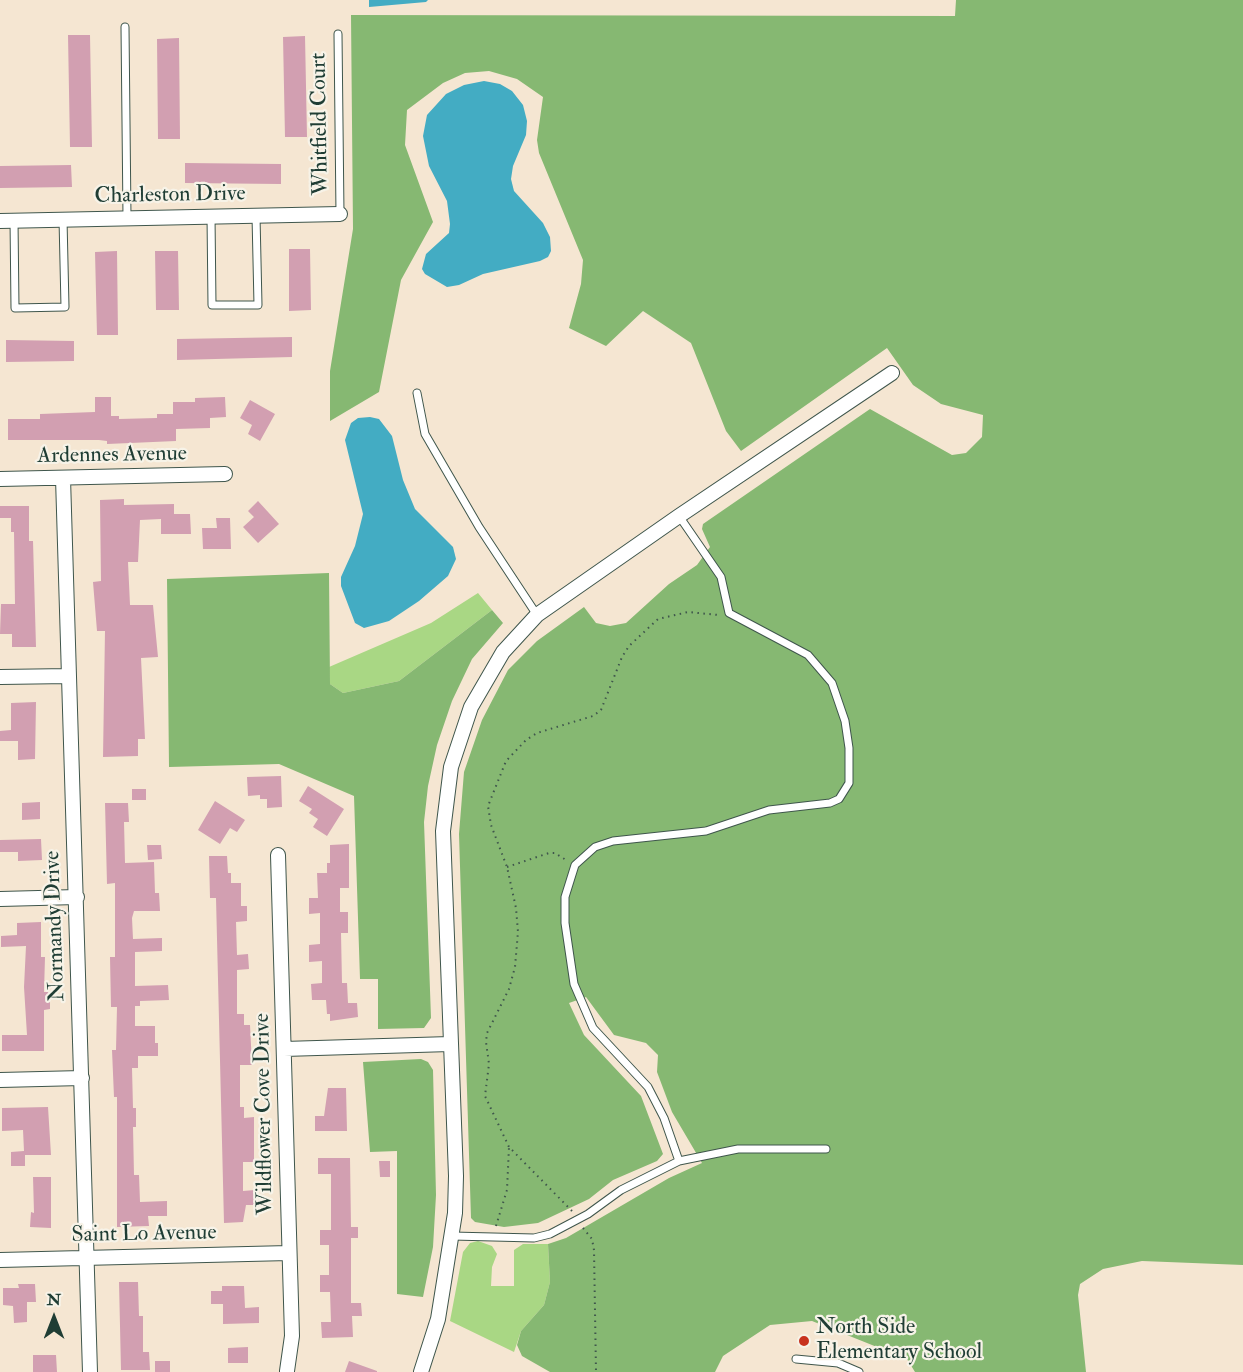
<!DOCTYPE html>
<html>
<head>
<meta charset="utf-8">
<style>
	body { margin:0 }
	#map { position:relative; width:1243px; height:1372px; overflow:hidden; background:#f5e6d2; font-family:"IM FELL Double Pica",serif }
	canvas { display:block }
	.north { position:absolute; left:24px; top:1288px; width:60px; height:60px; -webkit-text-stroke:4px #f7f3e8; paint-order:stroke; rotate:0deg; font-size:16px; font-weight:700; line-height:24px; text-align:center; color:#1f3d34 }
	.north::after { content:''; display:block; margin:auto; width:21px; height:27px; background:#1f3d34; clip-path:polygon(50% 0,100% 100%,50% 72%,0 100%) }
</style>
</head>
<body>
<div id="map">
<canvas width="1243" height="1372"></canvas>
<div class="north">N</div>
</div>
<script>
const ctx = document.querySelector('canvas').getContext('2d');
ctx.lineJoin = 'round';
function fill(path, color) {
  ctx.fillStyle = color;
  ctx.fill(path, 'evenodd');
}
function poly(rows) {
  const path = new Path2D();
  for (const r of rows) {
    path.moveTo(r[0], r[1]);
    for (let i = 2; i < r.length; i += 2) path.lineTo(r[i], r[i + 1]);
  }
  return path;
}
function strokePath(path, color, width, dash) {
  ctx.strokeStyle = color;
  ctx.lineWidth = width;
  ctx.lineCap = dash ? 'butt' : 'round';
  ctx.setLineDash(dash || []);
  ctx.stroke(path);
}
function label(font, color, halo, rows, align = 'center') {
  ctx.font = font + ' "IM FELL Double Pica",serif';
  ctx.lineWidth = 4.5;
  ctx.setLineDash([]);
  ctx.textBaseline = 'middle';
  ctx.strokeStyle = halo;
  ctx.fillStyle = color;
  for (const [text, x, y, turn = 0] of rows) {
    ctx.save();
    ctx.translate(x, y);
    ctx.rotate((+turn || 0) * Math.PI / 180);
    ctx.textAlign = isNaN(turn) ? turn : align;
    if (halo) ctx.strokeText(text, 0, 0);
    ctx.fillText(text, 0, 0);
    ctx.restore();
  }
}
fill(poly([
	[478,593,492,610,399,681,343,693,330,684,329,667,431,623],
	[478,1241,492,1246,497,1254,492,1267,491,1286,514,1286,514,1250,523,1244,548,1244,550,1282,544,1305,521,1331,514,1352,450,1321,463,1252,470,1243]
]), '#a9d784');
fill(poly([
	[956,0,1243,0,1243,1265,1142,1261,1103,1269,1080,1284,1078,1295,1086,1372,915,1372,907,1359,812,1321,770,1325,723,1356,715,1372,550,1372,522,1356,517,1345,521,1331,544,1305,550,1282,548,1244,566,1238,669,1178,702,1163,672,1112,657,1072,658,1055,646,1043,614,1035,586,997,569,1003,584,1035,641,1096,663,1154,657,1161,613,1180,589,1199,538,1223,504,1227,475,1222,471,1218,459,834,464,772,482,720,508,670,537,641,584,607,596,623,610,626,626,623,669,584,697,565,710,547,702,529,703,524,870,409,952,455,966,453,982,437,983,415,941,404,913,385,887,348,741,451,726,431,691,343,643,311,606,346,569,328,581,284,583,260,539,153,537,140,543,97,517,79,489,71,465,73,443,83,407,110,405,145,433,222,401,280,379,392,330,421,330,371,353,229,351,15,955,16],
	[329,573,330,684,343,693,399,681,492,610,503,623,472,659,452,701,437,745,428,786,424,822,431,1018,424,1028,378,1029,378,979,360,979,354,796,279,764,169,767,167,579],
	[421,1059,428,1062,433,1070,436,1195,433,1247,423,1297,397,1294,397,1151,370,1152,363,1062]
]), '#86b872');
fill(poly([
	[369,0,428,0,426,2,369,7],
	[484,81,500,84,512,91,523,105,527,121,526,135,513,166,511,179,514,191,543,223,550,237,551,251,548,257,540,261,483,274,459,285,447,287,425,274,422,269,426,254,449,233,450,224,447,201,429,166,423,136,427,115,446,94,464,85],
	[370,417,379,419,392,436,403,480,415,509,453,547,456,559,448,576,419,601,389,621,364,628,355,623,341,586,341,577,355,546,363,514,345,440,351,423,358,418]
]), '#43acc3');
fill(poly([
	[68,35,90,35,92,147,70,147],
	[305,36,307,137,285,137,283,37],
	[179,38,180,139,158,139,157,39],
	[185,163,281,164,281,184,185,183],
	[71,165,72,187,0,188,0,166],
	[289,249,310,249,311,310,289,311],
	[117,251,118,335,97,335,95,252],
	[155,251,178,251,179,310,156,310],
	[292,337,292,357,177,360,177,339],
	[6,340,74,341,74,361,6,362],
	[95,397,111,397,111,416,119,416,119,419,157,418,157,414,173,414,173,402,195,402,195,398,225,397,226,417,210,418,210,428,176,429,176,441,107,444,107,441,99,440,8,440,8,419,40,419,40,414,95,412],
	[250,400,275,414,260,441,248,434,252,425,240,418],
	[124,499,124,505,174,504,174,514,190,514,191,534,161,534,161,519,140,520,138,562,128,562,130,605,153,605,158,657,141,658,145,739,138,739,138,756,103,757,105,631,97,631,93,582,101,581,100,500],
	[258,501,279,524,258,543,243,527,254,517,248,511],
	[0,506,29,506,29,541,33,541,36,647,12,647,12,634,0,634,1,604,15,604,14,532,11,532,11,518,0,518],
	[216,518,230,518,231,549,203,549,202,528,217,528],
	[36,702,35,759,18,760,18,741,0,741,0,731,11,730,11,703],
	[281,776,282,807,267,808,267,799,260,799,260,795,248,796,247,777],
	[308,786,344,809,327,836,313,827,318,819,309,813,312,809,299,801],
	[132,789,146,789,146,800,132,800],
	[215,801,245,820,237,832,230,828,220,844,198,830],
	[40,802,40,819,22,820,22,803],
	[105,803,128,803,129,822,124,822,125,863,154,862,155,893,159,893,160,911,134,911,132,918,133,939,162,938,162,951,135,952,135,986,168,985,169,1000,140,1001,140,1006,135,1006,135,1026,155,1026,155,1043,158,1043,158,1056,138,1056,138,1068,132,1068,133,1108,136,1108,136,1127,133,1127,134,1175,139,1175,140,1202,167,1201,167,1216,148,1216,149,1226,117,1227,117,1097,114,1097,112,1050,116,1050,117,1007,111,1007,110,957,115,957,115,883,107,884],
	[41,839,42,860,18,861,18,852,0,852,0,840],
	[349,844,349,888,340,888,340,912,348,912,348,933,341,933,342,983,347,983,348,1003,357,1003,358,1017,330,1021,330,1014,327,1014,326,1000,312,1000,311,984,322,983,322,961,309,962,309,945,320,944,320,913,309,914,309,898,318,898,317,873,327,873,327,863,330,863,330,845],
	[147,845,161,845,162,859,148,860],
	[209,856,227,856,228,873,231,873,231,883,241,883,241,906,247,906,247,921,236,922,237,955,248,954,249,969,237,970,237,1014,244,1014,244,1025,250,1025,252,1065,240,1065,240,1107,244,1107,244,1118,254,1117,254,1162,243,1162,243,1191,255,1190,256,1205,246,1205,243,1222,224,1223,216,898,210,898],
	[41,922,41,957,45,957,44,992,50,992,50,1009,44,1010,44,1051,2,1051,2,1035,27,1035,24,987,26,946,1,947,1,936,17,935,17,923],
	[328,1088,346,1088,347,1131,315,1131,315,1116,324,1116],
	[48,1107,51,1155,25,1155,25,1166,11,1166,11,1152,24,1151,23,1130,2,1131,2,1108],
	[318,1158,350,1158,351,1227,358,1227,358,1238,351,1238,351,1303,361,1303,362,1316,352,1316,353,1337,322,1338,321,1322,331,1322,330,1292,320,1292,320,1275,329,1275,329,1245,320,1245,320,1230,331,1230,331,1174,318,1174],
	[379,1161,390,1161,390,1177,380,1177],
	[33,1177,51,1177,51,1228,30,1227,31,1212,34,1213],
	[119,1282,138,1282,139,1316,143,1316,143,1352,149,1352,150,1370,121,1370],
	[18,1284,35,1284,36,1302,27,1302,27,1322,14,1323,13,1306,3,1305,3,1288,19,1288],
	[222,1286,244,1286,245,1308,259,1307,259,1323,223,1324,223,1304,211,1304,211,1291,222,1291],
	[248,1347,248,1363,228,1363,228,1348],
	[33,1355,56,1355,57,1372,33,1372],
	[155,1361,170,1361,170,1372,155,1372],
	[349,1361,377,1371,377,1372,345,1372]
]), '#d29fb1');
const lane = poly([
	[125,27,127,217],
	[338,34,340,214],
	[211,216,212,305,258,305,256,216],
	[14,220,15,308,65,307,63,219],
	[417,393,425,434,479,527,537,615],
	[679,1161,738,1149,826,1149],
	[452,1236,534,1238,550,1234,588,1214,621,1190,679,1161,664,1118,648,1087,593,1028,574,984,565,923,565,897,575,865,595,847,613,841,706,831,769,810,830,803,839,799,849,783,849,748,845,721,832,683,808,655,729,613,721,577,679,516],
	[796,1359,838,1363,859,1372]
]);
const street = poly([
	[0,221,340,214],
	[63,478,90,1372],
	[0,479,225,474],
	[0,677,69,676],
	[278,855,292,1336,287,1371],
	[0,899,77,897],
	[284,1049,450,1044],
	[0,1080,82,1078],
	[0,1260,289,1253],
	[421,1372,438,1319,455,1213,456,1176,443,831,451,767,471,707,503,652,537,615,679,516,892,373]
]);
strokePath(lane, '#3f564c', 9);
strokePath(street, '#3f564c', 16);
strokePath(poly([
	[507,867,549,853,555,853,566,860],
	[572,1211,509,1147,485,1096,489,1064,486,1042,487,1033,509,989,515,967,518,932,516,908,507,867,491,825,488,806,506,761,526,740,537,733,593,716,601,710,622,657,629,646,658,619,688,612,719,615],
	[496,1226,507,1190,509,1147],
	[583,1228,592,1239,594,1250,596,1372]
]), '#3f564c', 2, [1.5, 4.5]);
strokePath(lane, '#fff', 7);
strokePath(street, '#fff', 14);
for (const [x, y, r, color] of [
	[804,1341,6,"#c8321e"]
]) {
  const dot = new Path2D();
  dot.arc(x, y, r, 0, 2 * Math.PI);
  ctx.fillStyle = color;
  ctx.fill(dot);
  strokePath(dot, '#f7f3e8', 2);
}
label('22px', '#1f3d34', '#f7f3e8', [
	["Whitfield Court",321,124,-91],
	["Charleston Drive",170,196,-1],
	["Ardennes Avenue",112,456,-1],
	["Normandy Drive",56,926,-92],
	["Wildflower Cove Drive",265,1114,-91],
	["Saint Lo Avenue",144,1235,-1]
]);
label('22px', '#1f3d34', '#f7f3e8', [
	["North Side",816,1328],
	["Elementary School",816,1353]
], 'left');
</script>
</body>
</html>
